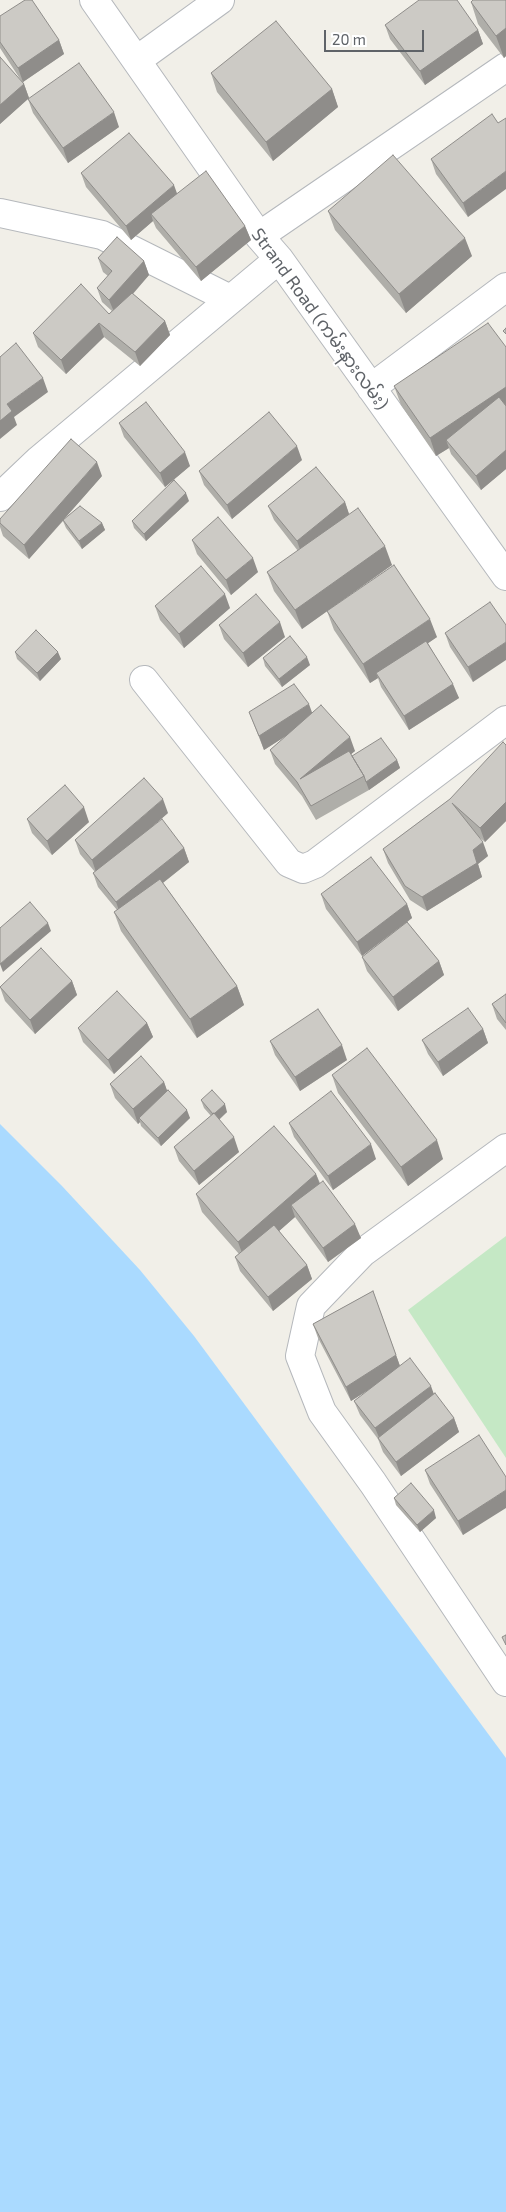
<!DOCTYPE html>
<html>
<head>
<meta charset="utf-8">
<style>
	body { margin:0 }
	#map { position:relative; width:506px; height:2212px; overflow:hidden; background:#f1efe8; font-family:"Exo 2",sans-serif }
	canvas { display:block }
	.scale { position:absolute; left:324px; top:30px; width:100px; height:22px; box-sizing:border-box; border:2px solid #5f6368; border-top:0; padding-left:6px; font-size:15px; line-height:18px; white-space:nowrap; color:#5f6368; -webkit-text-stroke:4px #fff; paint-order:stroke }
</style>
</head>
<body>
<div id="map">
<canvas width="506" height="2212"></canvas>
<div class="scale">20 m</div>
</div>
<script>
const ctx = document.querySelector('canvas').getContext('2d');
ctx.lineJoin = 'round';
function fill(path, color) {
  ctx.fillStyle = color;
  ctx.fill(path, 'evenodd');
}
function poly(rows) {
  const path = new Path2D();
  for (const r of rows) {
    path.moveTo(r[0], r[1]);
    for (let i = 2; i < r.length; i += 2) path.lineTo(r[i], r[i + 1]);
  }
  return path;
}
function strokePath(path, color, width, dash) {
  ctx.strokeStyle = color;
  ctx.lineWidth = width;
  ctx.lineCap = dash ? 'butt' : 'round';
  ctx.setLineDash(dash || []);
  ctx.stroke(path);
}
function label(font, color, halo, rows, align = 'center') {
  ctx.font = font + ' "Exo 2","Noto Sans Myanmar",sans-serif';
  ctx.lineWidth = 4;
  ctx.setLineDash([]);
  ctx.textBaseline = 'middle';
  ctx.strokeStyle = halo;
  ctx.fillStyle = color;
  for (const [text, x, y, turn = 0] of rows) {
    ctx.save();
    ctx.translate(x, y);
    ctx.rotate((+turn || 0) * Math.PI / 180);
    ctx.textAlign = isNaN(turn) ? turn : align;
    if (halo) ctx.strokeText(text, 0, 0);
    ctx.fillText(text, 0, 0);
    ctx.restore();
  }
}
fill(poly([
	[506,1236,506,1458,408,1310]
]), '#c5e8c5');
fill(poly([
	[0,1124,62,1186,140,1270,194,1336,506,1758,506,2212,0,2212]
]), '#aadaff');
const minor = poly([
	[94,0,259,236,279,259,506,576],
	[137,60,220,0],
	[0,213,102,235,230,299],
	[259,236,506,67],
	[371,388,506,287],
	[0,497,39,460,279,259],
	[144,680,289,863,303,869,315,864,506,720],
	[506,1148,362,1253,311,1306,300,1356,322,1412,373,1483,506,1682]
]);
strokePath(minor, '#b5b8bc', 30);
strokePath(minor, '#fff', 28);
fill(poly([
	[506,0,506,56,504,58,478,24,471,2],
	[0,16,59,40,64,54,23,82,24,84,29,98,119,127,68,163,33,113,28,99,0,124,0,57,22,82,0,48],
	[385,25,478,30,483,44,425,85,390,39],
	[211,73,332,89,338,107,273,161,217,92],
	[498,123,468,217,436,174,431,159],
	[81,173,177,194,245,226,251,240,201,281,156,228,153,221,131,240,86,187],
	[328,211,472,256,406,313,335,230],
	[98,258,144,261,149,275,133,294,165,321,170,335,140,366,104,337,66,374,38,347,33,333,109,314,112,311,102,302,97,288,108,276,103,272],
	[506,347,506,469,481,490,451,454,449,448,436,456,401,405,394,386],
	[119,423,190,466,165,487,124,437],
	[302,460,232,519,204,485,199,471],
	[102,476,65,518,102,523,105,530,82,549,66,528,63,521,29,559,3,536,0,527,0,519],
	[189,501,146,541,134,528,132,521],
	[345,502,349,514,392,565,302,629,274,591,267,572,298,551,274,520,268,506],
	[192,540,258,572,231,595,197,554],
	[155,606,230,608,184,648,160,620],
	[327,611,437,637,428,643,459,698,409,730,381,687,378,678,370,683,334,630],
	[219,625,285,637,248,667,224,639],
	[506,625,473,682,450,647,445,633],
	[15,652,61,659,40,681,17,659],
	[263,658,310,665,282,687,265,666],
	[249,712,312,713,355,751,351,754,352,756,397,760,400,768,369,790,316,820,302,796,275,764,270,750,286,736,264,750],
	[506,745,506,821,485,842,478,836,488,856,478,864,482,877,427,911,410,900,388,863,383,849,450,799],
	[168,813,151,827,184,848,189,862,163,883,237,986,244,1005,197,1038,121,931,114,912,117,910,98,887,93,873,95,872,80,854,75,840],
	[27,819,89,822,52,855,32,833],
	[321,894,407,904,412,918,407,922,439,961,444,975,398,1011,367,971,362,957,406,922,362,956,326,909],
	[72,981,77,995,35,1034,5,1001,0,987],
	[506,994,506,1030,497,1019,492,1004],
	[147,1023,153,1037,114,1074,83,1042,78,1028],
	[483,1029,488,1043,443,1076,428,1054,422,1040],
	[270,1041,347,1060,300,1091,275,1055],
	[332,1075,443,1159,408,1186,338,1093],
	[164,1082,167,1091,190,1118,161,1146,141,1126,140,1122,138,1124,115,1098,110,1084],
	[201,1100,227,1112,219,1120,239,1152,199,1185,179,1161,174,1147,211,1116,204,1108],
	[289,1123,376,1159,333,1190,294,1137],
	[316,1174,320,1183,361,1238,328,1262,295,1217,279,1231,307,1265,312,1279,273,1311,240,1271,235,1257,239,1254,202,1212,196,1194],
	[373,1291,400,1366,434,1394,454,1418,459,1432,401,1476,383,1452,378,1439,360,1415,354,1401,370,1389,351,1401,318,1338,313,1324],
	[425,1470,506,1477,463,1535,430,1484],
	[394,1498,436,1518,420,1532,396,1505]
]), '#afaea9');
fill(poly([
	[506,28,506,56,504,58,496,36],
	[478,30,483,44,425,85,420,71],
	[59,40,64,54,23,82,18,68],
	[24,84,29,98,0,124,0,105],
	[332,89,338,107,273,161,266,142],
	[114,112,119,127,68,163,63,148],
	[506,171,506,189,468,217,463,203],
	[174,185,179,199,151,214,153,221,131,240,126,226],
	[245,226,251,240,201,281,196,267],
	[465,238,472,256,406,313,399,294],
	[144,261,149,275,115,314,109,300],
	[165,321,170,335,140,366,135,352],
	[99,323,104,337,66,374,61,360],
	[43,378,48,392,14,417,17,425,0,439,0,421,7,404],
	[506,387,506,410,446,440,449,448,436,456,430,438],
	[297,446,302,460,232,519,227,505],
	[506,450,506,469,481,490,476,476],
	[185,452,190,466,165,487,160,473],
	[97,462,102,476,29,559,24,545],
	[186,493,189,501,146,541,144,534],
	[345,502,350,517,302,555,297,541],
	[102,523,105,530,82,549,79,541],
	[385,546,392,565,302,629,295,610],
	[253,558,258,572,231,595,226,580],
	[225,594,230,608,184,648,179,634],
	[430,619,437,637,379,677,376,673,378,678,370,683,363,664],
	[280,622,285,637,248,667,243,653],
	[506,642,506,660,473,682,468,667],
	[58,652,61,659,40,681,37,673],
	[307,657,310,665,282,687,279,679],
	[453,684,459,698,409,730,404,716],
	[309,704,314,718,264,750,259,736],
	[350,737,355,751,305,793,300,779],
	[397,760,400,768,369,790,366,782],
	[163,799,168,813,97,875,92,860],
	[506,802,506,821,485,842,480,828],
	[84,807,89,822,52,855,47,841],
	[483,842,488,856,478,864,482,877,427,911,422,897,473,850],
	[184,848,189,862,121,916,116,902],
	[407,904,412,918,362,956,357,942],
	[48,923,51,931,3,972,0,964],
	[439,961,444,975,398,1011,393,997],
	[72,981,77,995,35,1034,30,1020],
	[237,986,244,1005,197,1038,190,1019],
	[147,1023,153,1037,114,1074,108,1060],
	[483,1029,488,1043,443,1076,438,1062],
	[342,1045,347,1060,300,1091,295,1077],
	[164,1082,169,1096,139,1118,140,1122,138,1124,133,1109],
	[225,1104,227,1112,216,1122,213,1114],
	[187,1110,190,1118,161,1146,158,1138],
	[234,1137,239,1152,199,1185,194,1171],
	[437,1140,443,1159,408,1186,401,1167],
	[371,1144,376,1159,333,1190,328,1176],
	[316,1174,323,1193,291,1205,295,1217,245,1261,238,1242],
	[355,1224,361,1238,328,1262,323,1248],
	[307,1265,312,1279,273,1311,268,1297],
	[396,1355,401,1369,351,1401,346,1387],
	[431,1386,436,1400,381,1442,375,1428],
	[454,1418,459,1432,401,1476,396,1462],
	[506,1490,506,1508,463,1535,458,1521],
	[434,1510,436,1518,420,1532,417,1525]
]), '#8f8d8a');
const building = poly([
	[25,0,32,0,59,40,18,68,0,42,0,16,25,0],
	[419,0,457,0,478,30,420,71,385,25,419,0],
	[473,0,506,0,506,28,496,36,471,2,473,0],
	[276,21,332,89,266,142,211,73,276,21],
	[0,57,24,84,0,105,0,57],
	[79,63,114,112,63,148,28,99,79,63],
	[492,114,498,123,506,118,506,171,463,203,431,159,492,114],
	[129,133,174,185,126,226,81,173,129,133],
	[393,155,465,238,399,294,328,211,393,155],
	[206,171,245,226,196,267,151,214,206,171],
	[117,237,144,261,109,300,97,288,112,271,98,258,117,237],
	[81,284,109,314,132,293,165,321,135,352,99,323,61,360,33,333,81,284],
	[488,323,506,347,506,387,430,438,394,386,488,323],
	[506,328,506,334,503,331,506,328],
	[16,343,43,378,7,404,12,411,0,421,0,357,16,343],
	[499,397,506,406,506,450,476,476,446,440,499,397],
	[146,402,185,452,160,473,119,423,146,402],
	[269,412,297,446,227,505,199,471,269,412],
	[71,439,97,462,24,545,0,523,0,519,71,439],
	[316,467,345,502,297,541,268,506,316,467],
	[174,480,186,493,144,534,132,521,174,480],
	[80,506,102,523,79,541,63,520,80,506],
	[358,508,385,546,295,610,267,572,358,508],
	[218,517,253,558,226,580,192,540,218,517],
	[394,565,430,619,363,664,327,611,394,565],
	[201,566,225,594,179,634,155,606,201,566],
	[256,594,280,622,243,653,219,625,256,594],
	[490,602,506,625,506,642,468,667,445,633,490,602],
	[36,630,58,652,37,673,15,652,36,630],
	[290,636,307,657,279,679,263,658,290,636],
	[426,641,453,684,404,716,376,673,426,641],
	[294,684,309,704,259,736,249,712,294,684],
	[321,705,350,737,300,779,349,751,364,776,311,806,297,782,270,750,321,705],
	[381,738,397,760,366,782,364,776,352,756,381,738],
	[503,742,506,745,506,802,480,828,452,803,483,842,473,850,477,863,422,897,405,886,383,849,450,799,503,742],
	[144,778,163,799,92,860,75,840,144,778],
	[65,785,84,807,47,841,27,819,65,785],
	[162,819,184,848,116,902,93,873,162,819],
	[371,857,407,904,357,942,321,894,371,857],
	[160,879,237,986,190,1019,114,912,160,879],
	[30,902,48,923,0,964,0,928,30,902],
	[407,922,439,961,393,997,362,957,407,922],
	[41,948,72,981,30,1020,0,987,41,948],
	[117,991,147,1023,108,1060,78,1028,117,991],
	[506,994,506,1023,492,1004,506,994],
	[468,1008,483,1029,438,1062,422,1040,468,1008],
	[318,1009,342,1045,295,1077,270,1041,318,1009],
	[367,1048,437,1140,401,1167,332,1075,367,1048],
	[141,1056,164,1082,133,1109,110,1084,141,1056],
	[168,1090,187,1110,158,1138,139,1118,168,1090],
	[212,1090,225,1104,214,1114,214,1113,213,1114,201,1100,212,1090],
	[331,1091,371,1144,328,1176,289,1123,331,1091],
	[214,1113,234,1137,194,1171,174,1147,214,1113],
	[274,1126,316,1174,238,1242,196,1194,274,1126],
	[323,1181,355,1224,323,1248,291,1205,323,1181],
	[274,1225,307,1265,268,1297,235,1257,274,1225],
	[373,1291,396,1355,346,1387,313,1324,373,1291],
	[410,1358,431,1386,375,1428,354,1401,410,1358],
	[435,1393,454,1418,396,1462,378,1438,435,1393],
	[479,1435,506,1477,506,1490,458,1521,425,1470,479,1435],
	[411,1483,434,1510,417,1525,394,1498,411,1483],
	[506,1635,506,1645,502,1637,506,1635]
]);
fill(building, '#cccac5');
strokePath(building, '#8f8d8a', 1);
label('18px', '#5f6368', '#fff', [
	["Strand Road (ကမ်းနားလမ်း)",320,319,54]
]);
</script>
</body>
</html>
